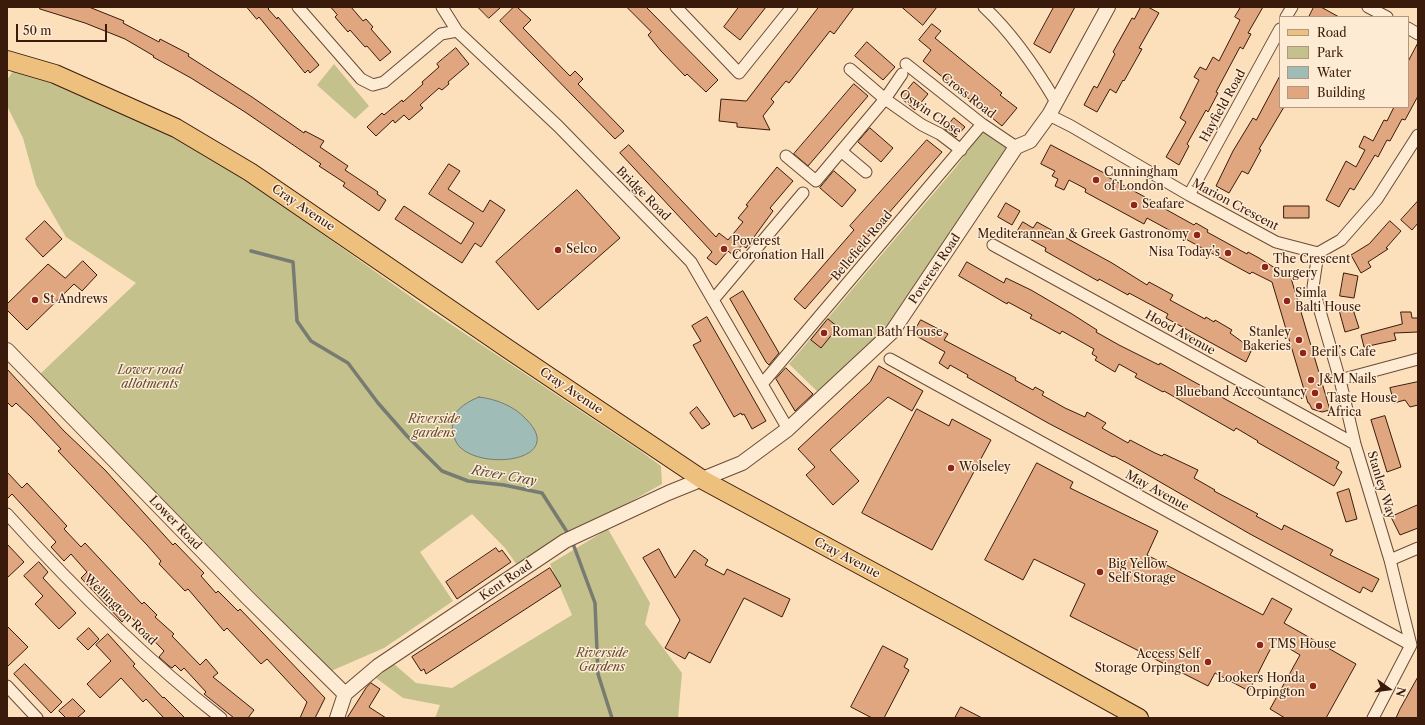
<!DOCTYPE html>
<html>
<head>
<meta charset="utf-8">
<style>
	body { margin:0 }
	#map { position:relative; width:1425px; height:725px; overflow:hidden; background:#fce0bb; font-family:"Libre Caslon Text",serif }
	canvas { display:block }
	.frame { position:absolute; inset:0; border:8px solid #3a1a0b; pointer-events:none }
	.legend { position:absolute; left:1279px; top:16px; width:130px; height:92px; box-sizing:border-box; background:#fdebd3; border:1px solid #af9783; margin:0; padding:5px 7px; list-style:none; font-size:12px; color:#3a1a0b }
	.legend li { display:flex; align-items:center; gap:8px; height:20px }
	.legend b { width:20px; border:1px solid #af9783 }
	.north { position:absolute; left:1369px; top:669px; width:40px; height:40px; -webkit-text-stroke:3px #fdebd3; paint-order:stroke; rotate:104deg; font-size:11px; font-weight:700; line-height:16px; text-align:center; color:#3a1a0b }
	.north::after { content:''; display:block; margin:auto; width:14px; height:18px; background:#3a1a0b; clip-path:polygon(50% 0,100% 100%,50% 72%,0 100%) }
	.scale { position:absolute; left:16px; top:24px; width:91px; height:18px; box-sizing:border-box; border:2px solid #3a1a0b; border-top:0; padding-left:5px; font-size:12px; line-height:14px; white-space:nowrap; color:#3a1a0b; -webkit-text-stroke:3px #fdebd3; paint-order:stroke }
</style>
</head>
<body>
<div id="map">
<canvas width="1425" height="725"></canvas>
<div class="frame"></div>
<ul class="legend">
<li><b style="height:5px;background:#eec07e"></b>Road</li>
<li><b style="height:11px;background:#c4c18d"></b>Park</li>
<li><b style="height:11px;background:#a0bcb6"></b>Water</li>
<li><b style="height:11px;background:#e0a67f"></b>Building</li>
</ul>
<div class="north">N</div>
<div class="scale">50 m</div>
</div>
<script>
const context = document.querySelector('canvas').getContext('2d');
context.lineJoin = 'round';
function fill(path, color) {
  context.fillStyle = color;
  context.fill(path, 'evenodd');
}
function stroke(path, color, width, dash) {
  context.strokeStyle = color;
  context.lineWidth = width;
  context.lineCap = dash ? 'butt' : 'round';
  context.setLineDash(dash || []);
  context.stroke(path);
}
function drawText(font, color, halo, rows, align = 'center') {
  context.font = font + ' "Libre Caslon Text",serif';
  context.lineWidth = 3;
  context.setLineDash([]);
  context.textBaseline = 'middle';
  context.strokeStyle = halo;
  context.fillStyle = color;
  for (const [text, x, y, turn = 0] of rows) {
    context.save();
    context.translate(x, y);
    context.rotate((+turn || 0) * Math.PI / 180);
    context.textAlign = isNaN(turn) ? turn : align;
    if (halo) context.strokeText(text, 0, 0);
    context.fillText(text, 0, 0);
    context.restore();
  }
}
const green = new Path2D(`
	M334,64L369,106L355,119L317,85Z
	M13,71L42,76L144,120L235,172L428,309L639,450L661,466L662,484L517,565L505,548L472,514L420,552L453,601L384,648L331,671L40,374L136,283L66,237L36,185L23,138L7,106V80Z
	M982,132L1009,150L878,339L818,392L789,364L956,167Z
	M608,529L650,603L645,624L682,673L678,718H435L440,705L403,698L376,678L394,664L416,683L452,688L572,615L550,564Z`);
const water = new Path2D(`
	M479,397C496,399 514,406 526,419C568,461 480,472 458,445C453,438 452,427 452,418C459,407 467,402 479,397Z`);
const stream = new Path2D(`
	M251,251L293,262L297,321L311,341L348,363L378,403L407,436L442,471L468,481L504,485L542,493L569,535
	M572,541L595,603L598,674L612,718`);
const building = new Path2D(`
	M40,7H89L124,21L123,23L159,42L160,39L189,54L188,56L252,97L304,133L305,131L324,141L320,147L348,166L345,170L378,192L377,194L386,200L379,211L343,186L345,183L319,166L321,164L245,112L191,78L153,57L154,56L125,39L85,23L40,9Z
	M247,7H270L268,9L277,19L278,17L319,65L310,73L308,70L305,73L259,17L257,19Z
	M331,7H351L363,21L366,19L373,27L371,29L391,52L380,61L367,46L365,47L350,30L348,32L335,17L337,15Z
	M478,7H501L489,18Z
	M514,7H517L531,20L523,28L570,76L575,71L583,79L578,84L624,131L615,139L500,21Z
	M627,7H646L718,80L706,92L687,74L685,76L661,51L648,35L651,32Z
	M739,7H766L740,40L724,27Z
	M819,7H854L834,34L830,31L789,83L786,81L771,99L774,102L763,116L770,130L737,127V123L719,121L721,99L746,101Z
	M902,7H937L923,25Z
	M1054,7H1075L1050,53L1034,44Z
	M1141,7H1148L1159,13L1139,48L1142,49L1124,81L1123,80L1116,93L1110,89L1097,112L1084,105L1094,86L1097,88L1115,54L1113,52L1132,18L1134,19Z
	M1241,7H1263L1248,33L1251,34L1243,49L1240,47L1216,92L1218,93L1208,112L1206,110L1187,144L1189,146L1179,165L1166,157L1186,122L1180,118L1199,80L1194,77L1200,67L1206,70L1213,57L1219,61L1240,20L1235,17Z
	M1314,7H1321L1339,17H1309Z
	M932,24L941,31L935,38L1002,93L1000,95L1017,108L1002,126L923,61L931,50L919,40Z
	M867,42L895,67L883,80L855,56Z
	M1418,43V96L1405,120L1402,119L1390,141L1387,140L1378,157L1375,155L1354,190L1350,188L1339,207L1326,200L1346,161L1356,167L1365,150L1359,147L1364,136L1373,141L1384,120L1387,121L1394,107H1408V62Z
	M456,48L469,64L448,82L449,84L442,90L439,88L420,105L423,108L409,120L404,115L395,123L393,120L376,136L367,127L382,113L384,115L402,100L403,102L423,84L422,82L439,67L437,64Z
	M1280,76V107H1284L1259,149L1261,150L1248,174L1242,171L1229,193L1216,186L1233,151L1253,118L1256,120Z
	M914,82L928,94L915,110L901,98Z
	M854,84L868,96L808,166L794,154Z
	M954,118L965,127L956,137L945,129Z
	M870,128L893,148L881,162L858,142Z
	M927,140L942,152L805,309L794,299L854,230L850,226Z
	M629,145L716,237L719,233L728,240L743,222L738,218L748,206L746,205L777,167L793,181L770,208L773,211L746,248L742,245L734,256L728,251L716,265L707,258L712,252L620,153Z
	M1051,145L1106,174V176L1158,204V205L1194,225L1196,223L1208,230L1207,232L1247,254L1248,252L1259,258L1291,278L1330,410L1322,412L1312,409L1309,403H1308L1272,282L1252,272L1250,274L1147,218L1144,224L1085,192L1086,189L1069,180L1064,190L1055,186L1058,179L1052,176L1055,171L1041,164Z
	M449,164L460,171L448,189L483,212L490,200L505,210L481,247L475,243L462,263L395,219L404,206L461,244L474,223L429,194Z
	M834,171L856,190L842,207L820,188Z
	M577,190L620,238L538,310L496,262Z
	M1418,201V223L1412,230L1401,220Z
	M1006,203L1020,211L1012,225L998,217Z
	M1284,206H1309V218H1284Z
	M45,221L62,239L43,257L26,239Z
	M1390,221L1401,231L1386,248L1388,249L1368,262L1371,267L1361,273L1351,255L1369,244Z
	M1023,222L1033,228L1037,222L1112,263L1147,285L1149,282L1173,295L1170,300L1205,319L1206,317L1214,322L1215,320L1232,330L1230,333L1252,349L1246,362L1166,318L1168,314L1129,293L1128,295L1099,279L1098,281L1045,251L1046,248L1017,232Z
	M83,261L97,275L82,291L74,284L27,330L7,310V304L48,264L65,278Z
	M967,262L1004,283L1006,278L1031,290L1072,314L1097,330L1096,332L1119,345L1159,365L1160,363L1339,462L1336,468L1342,472L1334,486L1257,442L1258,441L1236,428L1234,431L1164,391L1163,392L1135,377L1137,374L1119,364L1115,372L1095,360L1097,357L1092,354L1094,349L1062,331L1060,334L1042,324L1030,318L1032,315L1008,302L1007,304L959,276Z
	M1344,273L1358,276L1354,298L1340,296Z
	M743,291L779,353L769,365L766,362L730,299Z
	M1352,306L1359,328L1345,332L1339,310Z
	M1401,312H1411L1412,318H1418V332L1394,333L1396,340L1364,347L1361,335L1402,324Z
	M707,317L766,421L752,429L744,414L742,415L741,413L734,417L693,345L701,341L692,326Z
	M828,319L838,327L821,348L811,340Z
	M921,320L948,334L944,340L1016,378L1015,380L1033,390L1035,387L1044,392L1042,395L1065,408L1085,417L1087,412L1106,423L1102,428L1128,443L1130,440L1155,453L1162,456L1164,454L1198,470L1194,478L1215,490L1214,491L1258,514L1256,516L1282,530L1284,525L1333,550L1330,555L1379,579L1372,592L1363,587L1360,593L1250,534L1129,464L1114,456L1113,457L1048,423L967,377L968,375L950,365L948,369L939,363L945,352L913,334Z
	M879,366L923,391L912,411L888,397L830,450L859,481L833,505L806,475L815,467L798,449L870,382Z
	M786,368L813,394L795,411L776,379Z
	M7,369L64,431L105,470L173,545L175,543L204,573L201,576L216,593L218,591L238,611L240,609L325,698L315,718H300L307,702L267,659L261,664L227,628L224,631L188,589L185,591L159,564L161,561L147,545L58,451L61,449L31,417L16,403L12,407L7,402Z
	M1418,382V405L1410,407L1405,400L1394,403L1390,388Z
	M697,407L710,424L702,429L690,413Z
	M917,409L949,426L952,419L991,440L932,550L862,513Z
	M1385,416L1401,467L1387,472L1371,420Z
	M1037,463L1073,482L1070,488L1158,531L1147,555L1263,615L1272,598L1292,609L1284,623L1356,664L1326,718H1285L1270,709L1300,655L1275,640L1249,691L1215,673L1208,686L1070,616L1085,584L1034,559L1023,580L985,560Z
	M7,472L22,488L27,483L67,526L64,529L81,547L85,543L142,604L144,602L157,615L155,617L174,634L172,636L200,665L206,659L218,673L213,677L254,710L248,718H234L204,694L206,692L184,668L181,671L175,665L172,668L169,666L159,657L164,651L129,615L122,622L81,578L87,572L71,554L64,561L51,547L56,542L12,494L7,499Z
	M1349,489L1357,519L1346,522L1337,493Z
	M1418,505V528L1400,535L1391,517Z
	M7,544L24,562L7,578Z
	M496,548L499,552L502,550L511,562L457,599L446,582Z
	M659,549L675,578L694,550L708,560L705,565L724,575L727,569L790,599L782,617L744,598L710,663L689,652L685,659L665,648L680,620L643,558Z
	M39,562L48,572L43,578L76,613L59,629L35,604L43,596L24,576Z
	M550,568L561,586L426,674L424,669L421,671L412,657Z
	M7,626L28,647L7,667Z
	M89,628L99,639L88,650L77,639Z
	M108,634L135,664L133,666L163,698L164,697L185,718H164L146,699L143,702L121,678L100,698L87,684L111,661L96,645Z
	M883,646L908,659L904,667L909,670L884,718H872L851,707Z
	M25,664L62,702L51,713L14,674Z
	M1418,677V718H1396L1400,709Z
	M371,683L380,689L369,707L386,718H347L366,688Z
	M73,699L85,711L77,718H66L59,711Z
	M961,707L982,718H955Z`);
const minor = new Path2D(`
	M298,7L361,79L373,85L384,82L441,34L457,31
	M442,7L457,31L558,126L691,262L788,429
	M676,7L739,73L792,7
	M984,7C1013,34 1036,68 1056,102
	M1368,7L1387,17
	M1286,17L1292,7
	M1408,28L1418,34
	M906,64L982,124L1016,147
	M850,69L885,99L922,125L940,134L961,150
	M1049,115L1071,126L1189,195L1276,242L1318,253L1341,240L1377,199L1418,135
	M841,151L866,172
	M786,156L816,181L885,99L902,74
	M1189,195L1280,29
	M993,245L1355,444
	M1318,253L1313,287L1340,380L1355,444L1390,560L1411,645L1373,718
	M713,300L803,193
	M890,359L1411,645
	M1340,380L1418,359
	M762,384L982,124
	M7,514C72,586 144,658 221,718
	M1390,560L1418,548
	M7,686L37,718`);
const tertiary = new Path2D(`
	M7,350L248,598L345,694
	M337,718L345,694L378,666L565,541L668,493L742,463L788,429L892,332L1016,147L1030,141L1049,115L1108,7`);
const primary = new Path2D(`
	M7,60L55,74L176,128L250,172L508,349L703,480L962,620L1139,718`);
const markers = [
	[1096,180,4,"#8f2418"],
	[1134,205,4,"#8f2418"],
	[1197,235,4,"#8f2418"],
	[724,249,4,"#8f2418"],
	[558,250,4,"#8f2418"],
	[1228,253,4,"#8f2418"],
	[1265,267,4,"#8f2418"],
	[35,300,4,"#8f2418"],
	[1287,301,4,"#8f2418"],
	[824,333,4,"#8f2418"],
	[1299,340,4,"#8f2418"],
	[1303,353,4,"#8f2418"],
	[1311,380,4,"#8f2418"],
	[1315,393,4,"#8f2418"],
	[1319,406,4,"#8f2418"],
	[951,468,4,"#8f2418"],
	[1100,572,4,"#8f2418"],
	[1260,645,4,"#8f2418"],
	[1208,662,4,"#8f2418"],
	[1313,686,4,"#8f2418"]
];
const streetNames = [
	["Cross Road",968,96,38],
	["Hayfield Road",1223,106,-61],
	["Oswin Close",930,113,34],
	["Bridge Road",643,194,45],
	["Marion Crescent",1235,205,28],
	["Cray Avenue",303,208,34],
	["Bellefield Road",862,246,-50],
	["Poverest Road",935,269,-56],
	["Hood Avenue",1180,333,29],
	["Cray Avenue",571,391,34],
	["Stanley Way",1381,485,73],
	["May Avenue",1157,491,29],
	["Lower Road",175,523,46],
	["Cray Avenue",847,558,28],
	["Kent Road",506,581,-34],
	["Wellington Road",120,610,44]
];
const poiNames = [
	["Cunningham",1104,173],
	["of London",1104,187],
	["Seafare",1142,205],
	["Mediterannean & Greek Gastronomy",1189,235,"right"],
	["Poverest",732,242],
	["Coronation Hall",732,256],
	["Selco",566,250],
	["Nisa Today’s",1220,253,"right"],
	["The Crescent",1273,260],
	["Surgery",1273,274],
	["Simla",1295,294],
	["Balti House",1295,308],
	["St Andrews",43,300],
	["Roman Bath House",832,333],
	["Stanley",1291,333,"right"],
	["Bakeries",1291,347,"right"],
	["Beril’s Cafe",1311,353],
	["J&M Nails",1319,380],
	["Blueband Accountancy",1307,393,"right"],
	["Taste House",1327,399],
	["Africa",1327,413],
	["Wolseley",959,468],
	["Big Yellow",1108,565],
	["Self Storage",1108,579],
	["TMS House",1268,645],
	["Access Self",1200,655,"right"],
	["Storage Orpington",1200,669,"right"],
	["Lookers Honda",1305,679,"right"],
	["Orpington",1305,693,"right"]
];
const parkNames = [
	["Lower road",150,371],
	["allotments",150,385],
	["Riverside",434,420],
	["gardens",434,434],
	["Riverside",602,654],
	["Gardens",602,668]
];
const waterNames = [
	["River Cray",504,476,10]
];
fill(green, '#c4c18d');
fill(water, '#a0bcb6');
stroke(water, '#777b72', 1);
stroke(stream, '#777b72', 3.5);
fill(building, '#e0a67f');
stroke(building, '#3a1a0b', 1);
stroke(minor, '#6a4c37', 13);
stroke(tertiary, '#6a4c37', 16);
stroke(primary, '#3a1a0b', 20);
stroke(minor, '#fdebd3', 11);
stroke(tertiary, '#fdebd3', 14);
stroke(primary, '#eec07e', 18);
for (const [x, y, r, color] of markers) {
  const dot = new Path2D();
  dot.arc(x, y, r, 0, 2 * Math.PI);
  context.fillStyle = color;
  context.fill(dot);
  stroke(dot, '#fdebd3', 1.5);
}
drawText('12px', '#3a1a0b', '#fdebd3', streetNames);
drawText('12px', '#3a1a0b', '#fdebd3', poiNames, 'left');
drawText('italic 12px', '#634c32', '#fdebd3', parkNames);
drawText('italic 13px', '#594b3e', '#fdebd3', waterNames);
</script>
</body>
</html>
